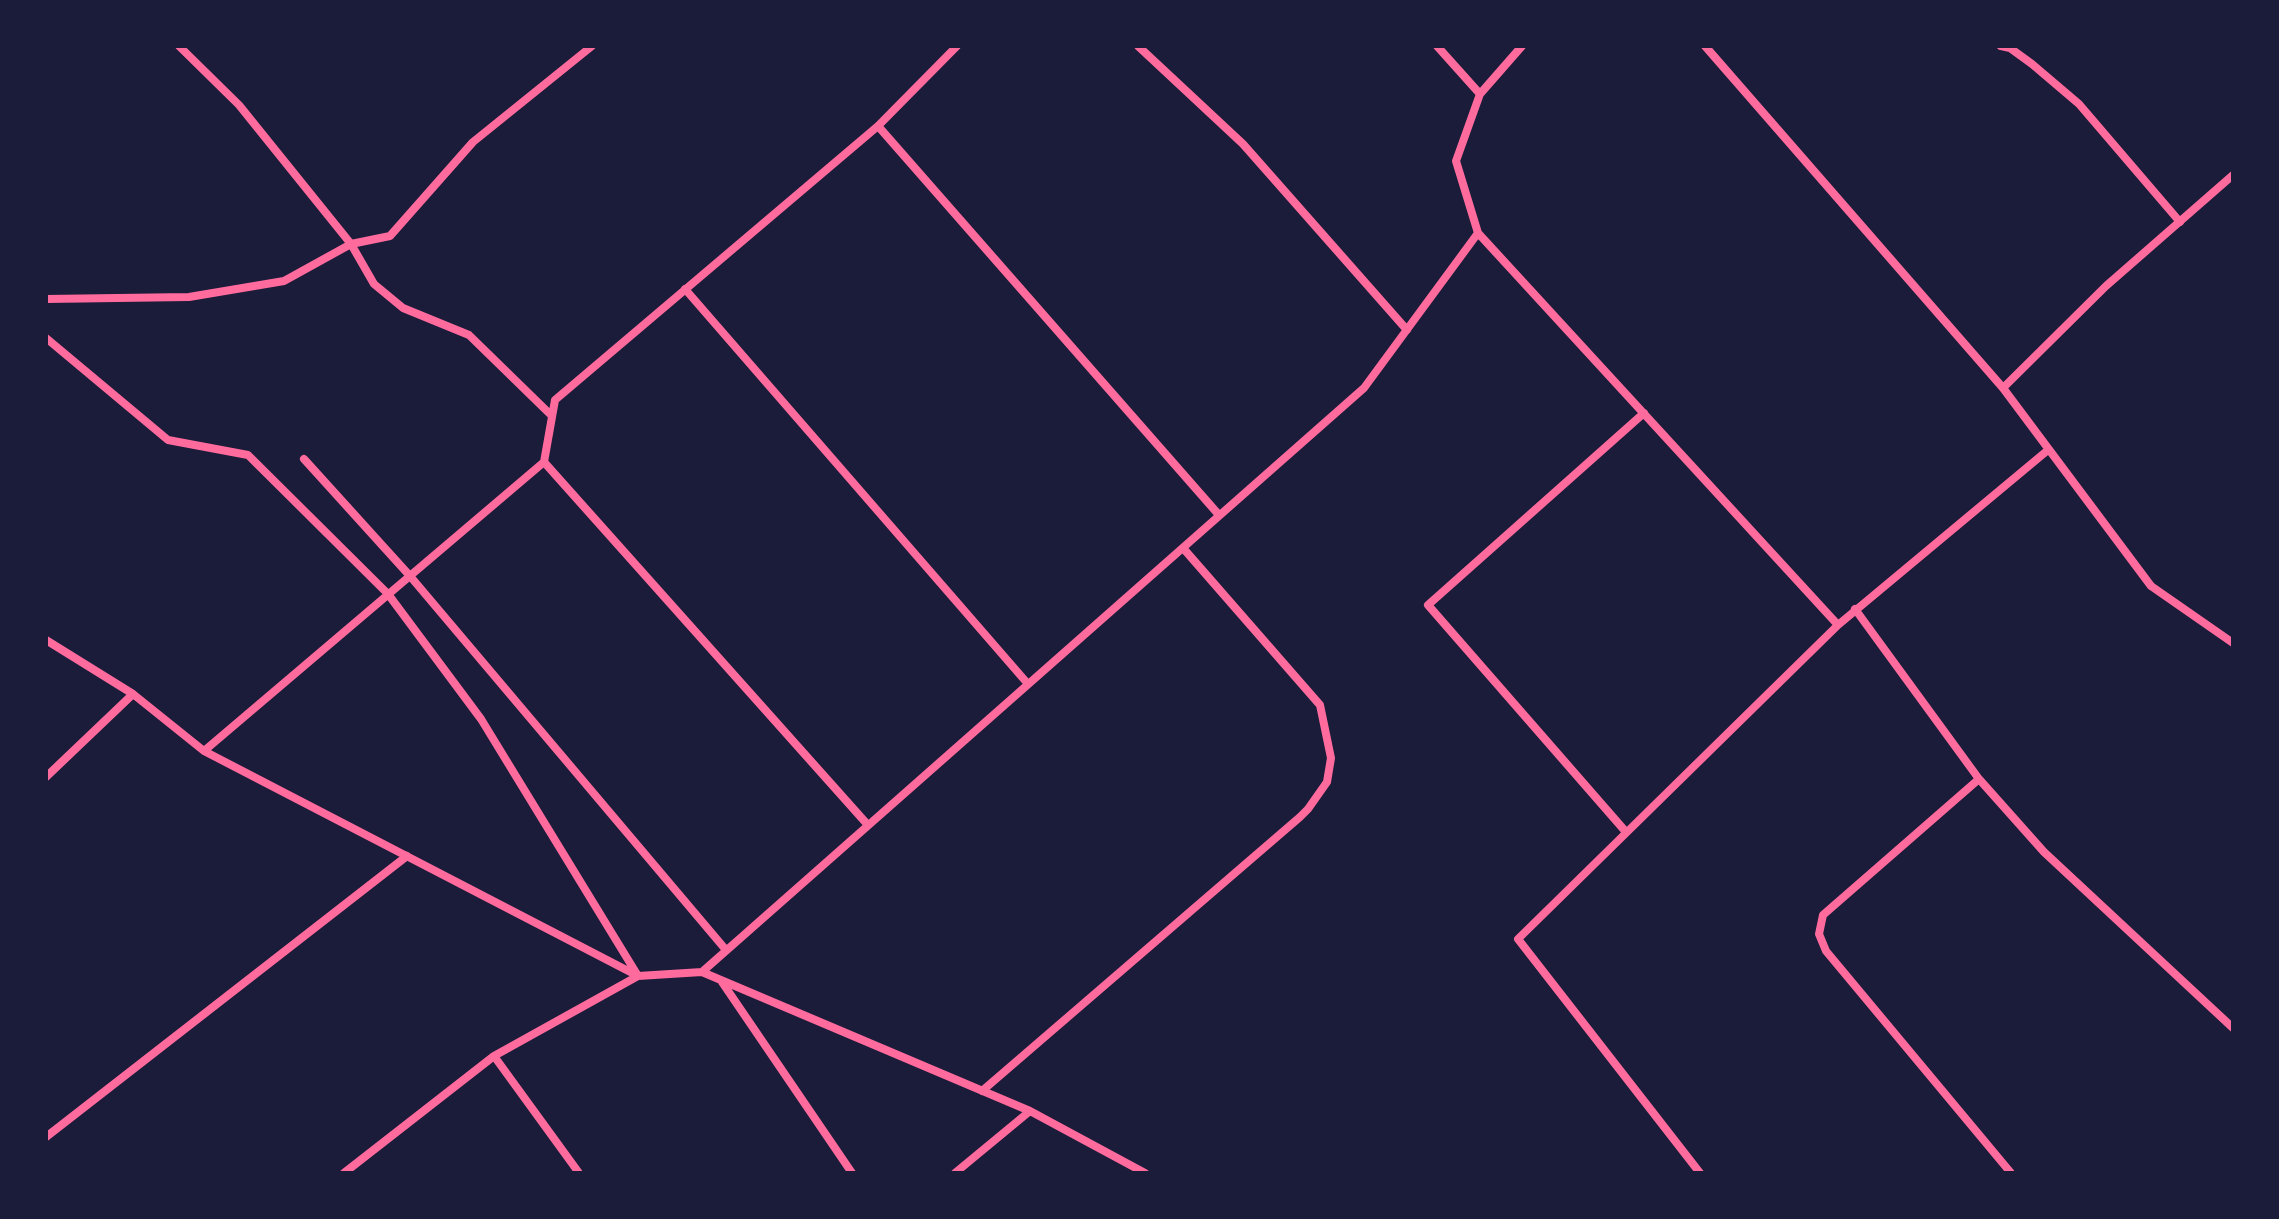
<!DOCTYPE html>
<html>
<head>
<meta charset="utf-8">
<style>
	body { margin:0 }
	#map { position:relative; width:2279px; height:1219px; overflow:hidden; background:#1b1b3a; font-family:"Asap Condensed",sans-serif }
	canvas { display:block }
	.frame { position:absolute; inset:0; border:48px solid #1b1b3a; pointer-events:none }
</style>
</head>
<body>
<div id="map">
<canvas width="2279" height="1219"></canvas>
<div class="frame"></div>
</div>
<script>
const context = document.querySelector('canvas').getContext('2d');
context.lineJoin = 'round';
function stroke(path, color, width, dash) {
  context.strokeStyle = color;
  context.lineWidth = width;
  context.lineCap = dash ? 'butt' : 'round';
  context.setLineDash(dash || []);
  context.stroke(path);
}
const minor = new Path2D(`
	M179,46L239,105L351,244L374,284L403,308L469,335L552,416
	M1138,46L1243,144L1407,330
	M1437,46L1480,94
	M1522,46L1480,94L1456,161L1478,233L1838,625L2048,450
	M1705,46L2003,388L2151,586L2233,643
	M2001,46L2010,48L2032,64L2079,104L2180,222
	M878,126L1219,515
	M685,289L1028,684
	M46,299L189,297L284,281L351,244L390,236L473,142L592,46
	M46,338L168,440L248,455L388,594L481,719L638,976L494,1056L344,1173
	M2003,388L2106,286L2233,175
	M304,459L410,576L726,950
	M544,462L867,824
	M1855,609L1979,779L2044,852L2233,1028
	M46,640L133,694L204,751L638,976L702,972L1030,1111L1145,1173
	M204,751L544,462L555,400L878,126L957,46
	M46,777L133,694
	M1979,779L1823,915L1819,934L1826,951L2011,1173
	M1626,832L1428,605L1644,413
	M702,972L1364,388L1478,233
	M722,982L852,1173
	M494,1056L579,1173
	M982,1091L1300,817L1308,809L1327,782L1331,758L1320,705L1183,548
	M46,1137L407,856
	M955,1173L1030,1111
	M1700,1173L1518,939L1838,625`);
stroke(minor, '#ff6b9d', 8);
</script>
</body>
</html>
